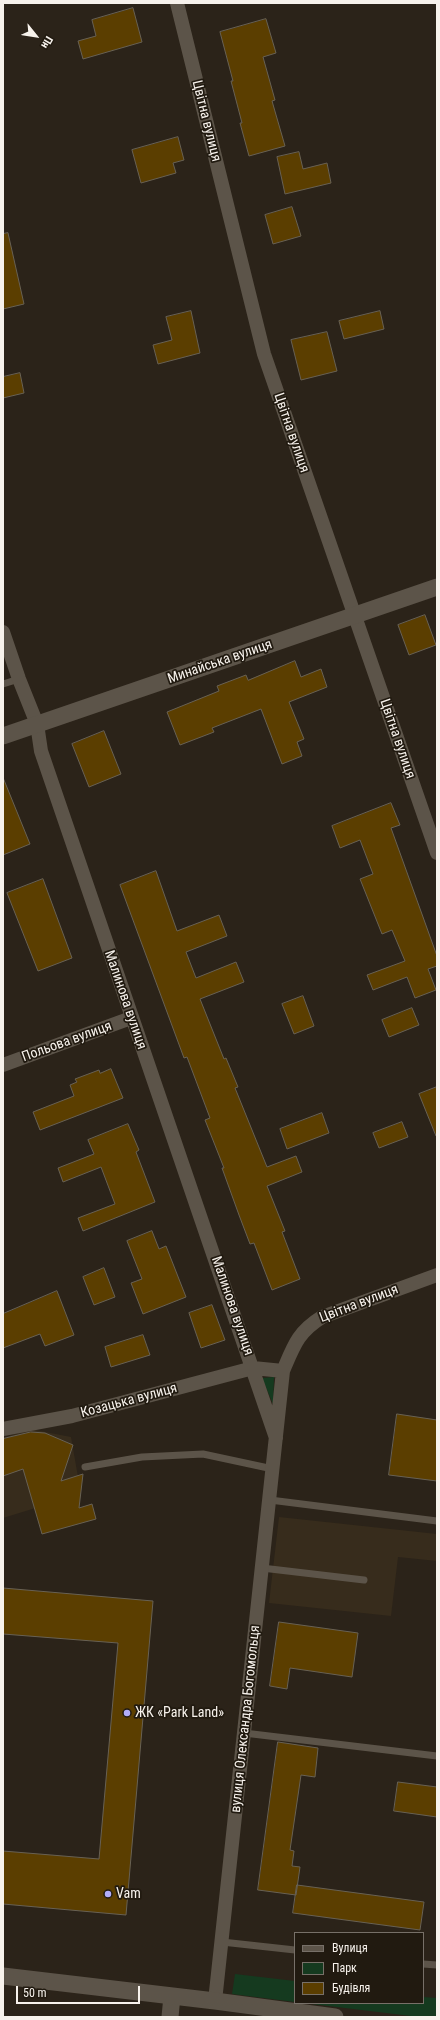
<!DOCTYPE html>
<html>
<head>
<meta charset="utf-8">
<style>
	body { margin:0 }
	#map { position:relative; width:440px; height:2020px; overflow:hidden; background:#2b2319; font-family:"Roboto Condensed",sans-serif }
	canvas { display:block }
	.frame { position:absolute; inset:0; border:4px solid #f7f2ec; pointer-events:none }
	.legend { position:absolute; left:294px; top:1932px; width:130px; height:72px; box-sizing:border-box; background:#211a10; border:1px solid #777068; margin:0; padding:5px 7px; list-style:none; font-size:12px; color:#f7f2ec }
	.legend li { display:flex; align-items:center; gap:8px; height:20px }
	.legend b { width:20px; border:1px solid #777068 }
	.north { position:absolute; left:16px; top:16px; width:40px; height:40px; -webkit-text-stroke:3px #211a10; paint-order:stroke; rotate:120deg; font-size:11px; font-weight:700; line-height:16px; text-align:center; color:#f7f2ec }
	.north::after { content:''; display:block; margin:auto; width:14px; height:18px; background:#f7f2ec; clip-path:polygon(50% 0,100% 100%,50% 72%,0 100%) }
	.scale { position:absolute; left:16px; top:1986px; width:124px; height:18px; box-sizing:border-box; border:2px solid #f7f2ec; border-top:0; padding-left:5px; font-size:12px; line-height:14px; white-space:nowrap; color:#f7f2ec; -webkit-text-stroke:3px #211a10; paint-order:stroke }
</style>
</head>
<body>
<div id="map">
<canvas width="440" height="2020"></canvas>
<div class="frame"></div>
<ul class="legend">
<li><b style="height:5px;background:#5c5449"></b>Вулиця</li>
<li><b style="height:11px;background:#153a1f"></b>Парк</li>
<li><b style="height:11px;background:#5b3e00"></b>Будівля</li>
</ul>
<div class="north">Пн</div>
<div class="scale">50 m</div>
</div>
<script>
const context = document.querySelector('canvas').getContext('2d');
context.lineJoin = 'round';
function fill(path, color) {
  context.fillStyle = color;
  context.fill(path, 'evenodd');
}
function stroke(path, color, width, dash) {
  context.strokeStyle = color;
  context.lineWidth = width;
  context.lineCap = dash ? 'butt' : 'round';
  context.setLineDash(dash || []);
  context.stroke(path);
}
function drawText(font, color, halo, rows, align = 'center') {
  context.font = font + ' "Roboto Condensed",sans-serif';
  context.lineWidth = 3.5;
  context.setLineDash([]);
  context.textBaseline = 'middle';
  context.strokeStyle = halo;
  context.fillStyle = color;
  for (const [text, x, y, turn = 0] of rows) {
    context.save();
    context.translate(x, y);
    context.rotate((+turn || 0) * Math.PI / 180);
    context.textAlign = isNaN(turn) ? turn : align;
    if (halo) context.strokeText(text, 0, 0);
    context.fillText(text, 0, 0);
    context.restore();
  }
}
const built = new Path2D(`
	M30,1429L71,1437L81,1494L3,1518V1438Z
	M279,1517L437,1534V1561L398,1557L391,1616L269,1603Z`);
const green = new Path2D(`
	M274,1377L273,1404L262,1378Z
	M235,1974L295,1981V2002L232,1994Z
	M423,1997L437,1998V2017H419L304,2003H423Z`);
const building = new Path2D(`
	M133,8L142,42L83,59L78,41L96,36L92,20Z
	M266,19L276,53L263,57L275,100L272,101L285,146L249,156L240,123H242L231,81H233L220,32Z
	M178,137L184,160L173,163L176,173L141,183L132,150Z
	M299,152L303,169L327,163L331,183L285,194L277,157Z
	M292,207L301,236L273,244L265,215Z
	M8,233L24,304L3,309V234Z
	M191,311L200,353L158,364L153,345L172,340L166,317Z
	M380,311L384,329L344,339L339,321Z
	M327,332L337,371L301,380L291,340Z
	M20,373L24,393L3,398V377Z
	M425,615L436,645L409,655L398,625Z
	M295,661L301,677L321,669L327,687L289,702L304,739L297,742L302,756L282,764L261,709L212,728L214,732L180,745L167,712L219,691L217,686L246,675L248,680Z
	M104,731L121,774L89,787L72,744Z
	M4,780L30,844L3,855V781Z
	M391,803L400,825L391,828L437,956V966L428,969L436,990L415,998L407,977L373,990L367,975L405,961L392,930L382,934L360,879L373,874L360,840L340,848L332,826Z
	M156,871L177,931L219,915L227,936L186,952L196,978L236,962L244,982L200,999L224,1059L226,1058L238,1087L235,1088L267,1167L296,1156L302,1172L267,1186L285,1231L282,1232L300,1279L272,1290L254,1243L250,1244L239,1215L222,1168H224L205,1120L210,1118L187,1057L184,1058L120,885Z
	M43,879L72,958L38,971L7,893Z
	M303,996L314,1026L294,1034L282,1004Z
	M412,1008L419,1025L389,1037L382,1020Z
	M111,1069L123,1098L40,1130L33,1112L74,1096L70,1085L77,1082L75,1079L99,1070L100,1073Z
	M437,1087V1136H436L419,1094Z
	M322,1113L329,1133L287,1149L280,1129Z
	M402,1122L408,1137L379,1148L373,1133Z
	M128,1124L139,1150L136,1152L155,1202L83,1231L78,1218L115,1204L101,1167L63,1182L58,1168L94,1154L88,1140Z
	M152,1231L159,1249L166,1246L186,1297L143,1314L131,1283L142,1279L127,1241Z
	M104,1268L115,1297L94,1305L83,1277Z
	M57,1291L74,1335L45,1346L40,1334L3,1348V1314Z
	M212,1305L225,1340L201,1348L189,1313Z
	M143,1335L150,1355L111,1367L105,1347Z
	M397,1414L437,1420V1481L389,1475Z
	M31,1432L45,1433L73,1445L61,1481L83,1474L79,1508L92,1504L96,1519L42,1534L23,1469L3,1476V1439Z
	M3,1588L153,1601L126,1915L3,1904V1851L99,1859L118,1643L3,1634Z
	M279,1622L358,1633L352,1677L290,1668L287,1689L270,1686Z
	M278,1742L318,1748L315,1777L301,1775L290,1850L294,1851L292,1866L300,1867L296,1895L258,1890Z
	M398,1782L437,1787V1817L394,1811Z
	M297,1885L424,1902L420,1930L293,1913Z`);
const service = new Path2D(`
	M3,684L19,679
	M85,1467L142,1457L203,1454L273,1469
	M270,1500L437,1521
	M262,1568L364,1580
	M244,1733L437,1756
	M222,1942L295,1950
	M423,1964L437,1965`);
const minor = new Path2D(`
	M177,3L264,354L437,853
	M3,632L19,679L37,724L41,751L276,1438
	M3,1065L131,1018
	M3,1429L72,1416L253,1368L283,1371
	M215,2001L283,1371C294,1345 298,1332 322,1317L437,1275`);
const tertiary = new Path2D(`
	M3,736L437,587
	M3,1976L215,2001L335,2017
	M170,2017L172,1996`);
const markers = [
	[127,1713,4,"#b1adfa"],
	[108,1894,4,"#b1adfa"]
];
const streetNames = [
	["Цвітна вулиця",206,121,76],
	["Цвітна вулиця",291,433,71],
	["Минайська вулиця",220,662,-19],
	["Цвітна вулиця",397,739,71],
	["Малинова вулиця",125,1000,71],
	["Польова вулиця",67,1042,-20],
	["Цвітна вулиця",359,1304,-21],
	["Малинова вулиця",232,1306,71],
	["Козацька вулиця",129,1401,-15],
	["вулиця Олександра Богомольця",246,1719,-84]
];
const poiNames = [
	["ЖК «Park Land»",135,1713],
	["Vam",116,1894]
];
fill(built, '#372c1c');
fill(green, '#153a1f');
fill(building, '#5b3e00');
stroke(building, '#686154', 1);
stroke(service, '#5c5449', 7);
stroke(minor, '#5c5449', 14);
stroke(tertiary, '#5c5449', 17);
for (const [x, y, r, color] of markers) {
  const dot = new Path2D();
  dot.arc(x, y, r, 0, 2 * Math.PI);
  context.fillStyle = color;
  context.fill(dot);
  stroke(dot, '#211a10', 1.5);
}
drawText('14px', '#f7f2ec', '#211a10', streetNames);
drawText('14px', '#f7f2ec', '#211a10', poiNames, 'left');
</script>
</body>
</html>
